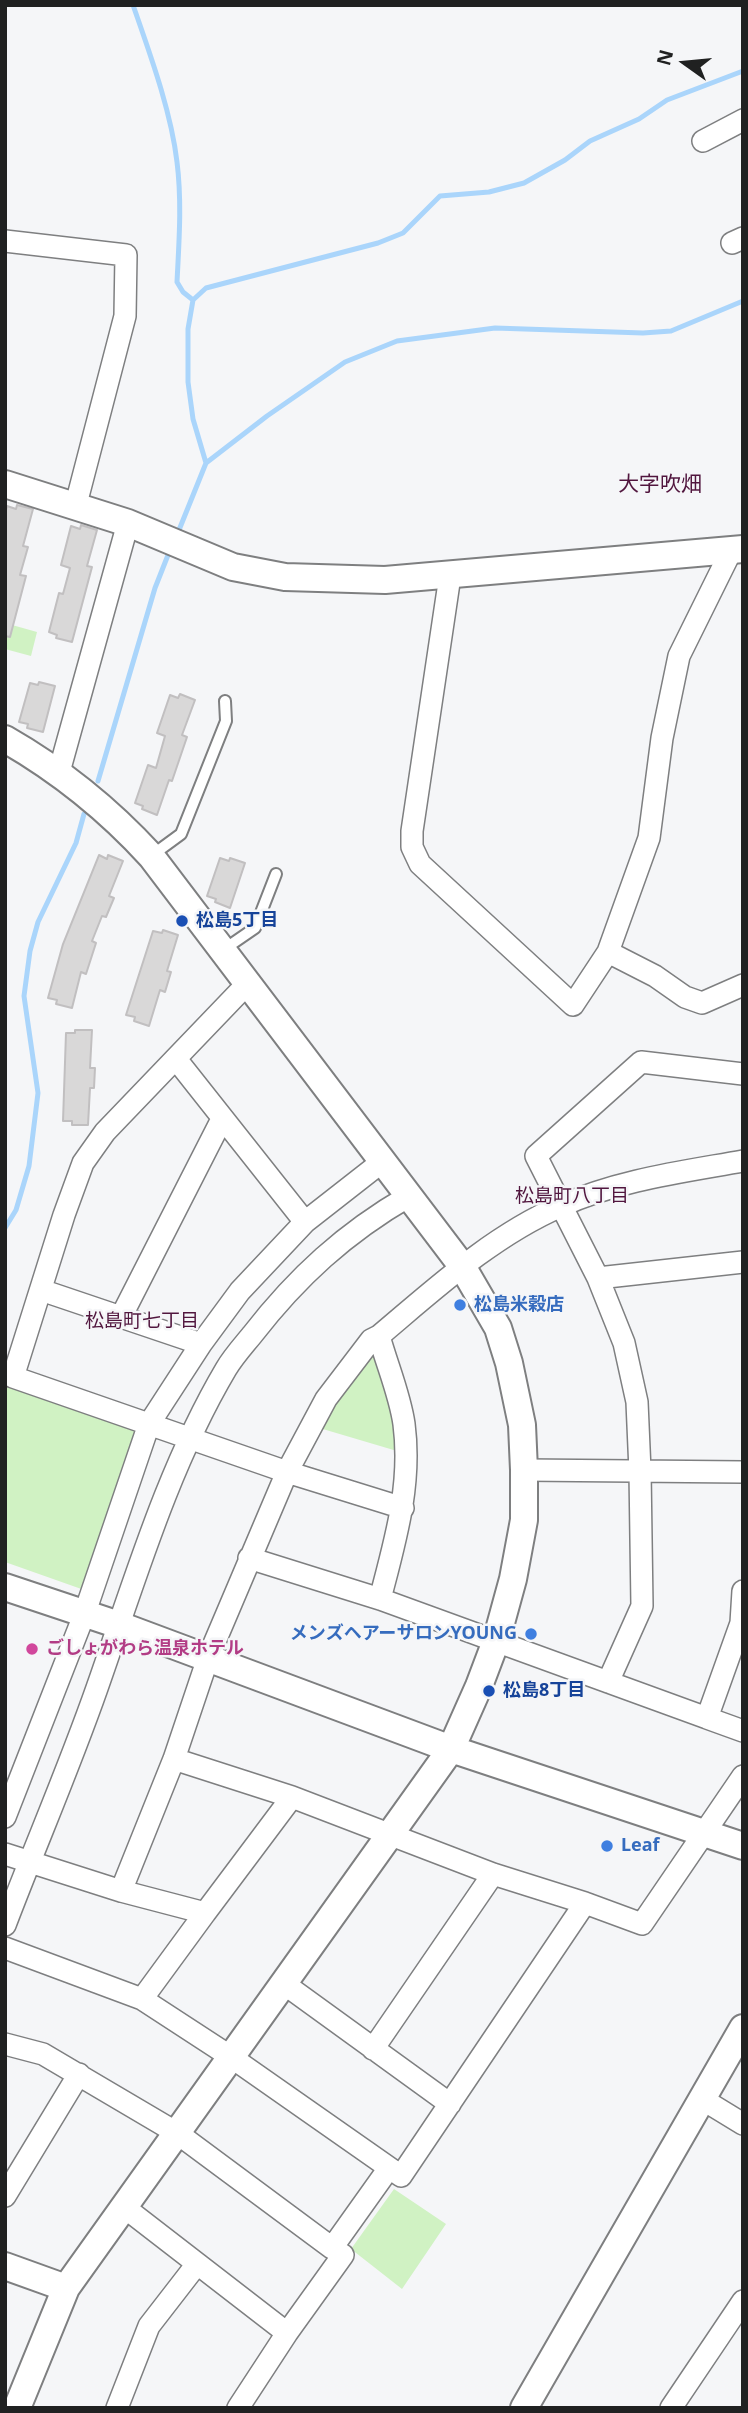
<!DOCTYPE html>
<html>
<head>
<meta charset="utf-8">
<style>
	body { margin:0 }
	#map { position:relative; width:748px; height:2413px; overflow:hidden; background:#f5f6f8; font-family:"Noto Sans",sans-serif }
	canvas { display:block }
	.frame { position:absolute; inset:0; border:7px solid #202121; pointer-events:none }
	.north { position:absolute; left:650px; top:28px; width:70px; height:70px; -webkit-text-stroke:5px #f5f6f8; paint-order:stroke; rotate:285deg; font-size:19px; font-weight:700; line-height:28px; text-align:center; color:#202121 }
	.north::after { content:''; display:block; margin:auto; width:24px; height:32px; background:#202121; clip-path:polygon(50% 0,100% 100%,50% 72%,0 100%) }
</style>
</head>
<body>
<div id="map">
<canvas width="748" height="2413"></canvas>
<div class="frame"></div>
<div class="north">N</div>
</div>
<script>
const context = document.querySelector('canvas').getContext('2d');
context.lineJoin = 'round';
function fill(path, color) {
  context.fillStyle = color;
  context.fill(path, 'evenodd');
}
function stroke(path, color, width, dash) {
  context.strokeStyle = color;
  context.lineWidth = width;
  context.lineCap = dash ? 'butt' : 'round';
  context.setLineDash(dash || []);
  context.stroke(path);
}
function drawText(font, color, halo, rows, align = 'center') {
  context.font = font + ' "Noto Sans","Noto Sans JP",sans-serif';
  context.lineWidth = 5;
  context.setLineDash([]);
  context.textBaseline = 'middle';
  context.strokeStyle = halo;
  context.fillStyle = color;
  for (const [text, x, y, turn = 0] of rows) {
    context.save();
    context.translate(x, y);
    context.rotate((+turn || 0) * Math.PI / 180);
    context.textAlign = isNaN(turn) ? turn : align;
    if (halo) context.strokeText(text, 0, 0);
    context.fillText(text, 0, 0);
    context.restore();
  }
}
const green = new Path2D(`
	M5,623L37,632L31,656L5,649Z
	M375,1347L390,1404L397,1451L316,1427Z
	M5,1382L140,1429L87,1591L5,1562Z
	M394,2189L446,2224L402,2289L351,2249Z`);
const stream = new Path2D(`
	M133,5C150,54 171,111 177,162C182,202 179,242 177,282L183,292L193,300
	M206,463L193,419L188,382V329L193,300L206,288L378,243L403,233L440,196L489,192L524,183L565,160L590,141L639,119L667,100L743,71
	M177,535L206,463L267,416L345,362L397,341L495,328L643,333L671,331L743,301
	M98,781L155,588L170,550
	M5,1228L16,1210L29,1166L38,1093L24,996L30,951L38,922L76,843L84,814`);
const building = new Path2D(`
	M17,505L33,509L23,546L28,547L20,575L26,576L10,637L5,636V514L7,506L16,509Z
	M81,525L97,530L87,566L92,567L72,642L56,638L57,635L49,632L59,593L63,594L70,568L61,565L71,526L80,529Z
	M39,682L55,686L43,732L27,728L28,724L19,722L30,683L38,685Z
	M180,694L195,700L182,735L187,737L172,781L169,780L157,815L142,809L143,806L135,803L148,765L156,768L165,736L157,733L170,695L178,698Z
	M99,855L107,859L108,855L123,861L109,896L114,898L106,917L102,916L92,941L96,943L86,974L81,972L72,1008L56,1004L57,1000L48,998L63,944Z
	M220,858L229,861L230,858L245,863L230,908L215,902L216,899L207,896Z
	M163,930L178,935L167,971L171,972L165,992L160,990L149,1026L134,1021L135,1017L126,1015L153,931L162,933Z
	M75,1030H92L90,1068H95L94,1088H90L88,1125H72V1121H63L66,1033H75Z`);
const service = new Path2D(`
	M151,856L181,834L226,721L225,701
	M223,950L255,928L276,874`);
const minor = new Path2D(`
	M703,141L743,120
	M5,241L126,255L125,316L76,504
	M732,243L743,238
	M450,576L412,831V847L420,864L573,1005L608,952L655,976L685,997L702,1003L743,985
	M59,772L128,523
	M608,952L649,838L662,738L679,656L732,549
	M248,983L105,1132L83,1163L64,1215L13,1377L287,1472L403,1508
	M176,1059L305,1222
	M598,1278L743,1262
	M41,1290L201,1344
	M121,1317L222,1119
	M379,1336C387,1365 400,1395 404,1424C412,1485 395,1541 380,1599
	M524,1470L743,1472
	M249,1558L380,1599L707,1718
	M743,1591L741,1623L707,1718L743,1731
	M608,1682L642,1606L640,1471L637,1402L624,1343L598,1278L536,1156L641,1062L743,1074
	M174,1759L292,1797
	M5,1817L84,1615L149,1424L201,1344L240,1291L305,1222L383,1161
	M5,1854L121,1891L205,1913L292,1797L493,1874L585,1903
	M121,1891L174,1759L208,1658L287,1472L326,1399L371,1340L379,1336C436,1288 492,1236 561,1206C618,1180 682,1172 743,1161
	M5,1925C35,1846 69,1768 97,1688C135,1580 168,1467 226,1369C233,1357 243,1346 252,1335C297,1277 345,1233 409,1196
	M5,1948L142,1999L231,2057L401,2176L585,1903L642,1924L743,1776
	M283,1983L450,2104
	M142,1999L205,1913
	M5,2044L43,2054L177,2133L332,2248
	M373,2049L493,1874
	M702,2099L743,2124
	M5,2196L79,2074
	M124,2207L287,2333
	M117,2408L149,2326L197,2264
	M238,2408L287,2333L343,2255L332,2248L389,2168
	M671,2408L743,2301`);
const tertiary = new Path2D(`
	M5,484L128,523L233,567L285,577L385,580L743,549
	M5,739C61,771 108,809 151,856L462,1266L498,1328L509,1363L522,1425L524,1470V1520L513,1579L496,1641L479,1686L451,1749L66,2288L17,2408
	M5,1587L119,1625L451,1749L743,1846
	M5,2266L66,2288
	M524,2408L743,2028`);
const markers = [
	[182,921,7,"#1a4fb4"],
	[460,1305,7,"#3f7fe0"],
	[531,1634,7,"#3f7fe0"],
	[32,1649,7,"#d1479c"],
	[489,1691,7,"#1a4fb4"],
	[607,1846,7,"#3f7fe0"]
];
const transitNames = [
	["松島5丁目",196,921],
	["松島8丁目",503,1691]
];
const shopNames = [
	["松島米穀店",474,1305],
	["メンズヘアーサロンYOUNG",517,1634,"right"],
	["Leaf",621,1846]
];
const hotelNames = [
	["ごしょがわら温泉ホテル",46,1649]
];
const neighbourhoodNames = [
	["松島町八丁目",572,1197],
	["松島町七丁目",142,1322]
];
const quarterNames = [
	["大字吹畑",660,485]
];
fill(green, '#d0f2c3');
stroke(stream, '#aad5fb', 5);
fill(building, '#d9d8d8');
stroke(building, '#c1bfc0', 2);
stroke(service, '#7e7f80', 14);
stroke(minor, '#7e7f80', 24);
stroke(tertiary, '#7e7f80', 30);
stroke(service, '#fff', 10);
stroke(minor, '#fff', 21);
stroke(tertiary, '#fff', 26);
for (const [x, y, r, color] of markers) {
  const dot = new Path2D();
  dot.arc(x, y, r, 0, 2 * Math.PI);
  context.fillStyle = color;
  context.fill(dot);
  stroke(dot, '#f5f6f8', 2.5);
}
drawText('bold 18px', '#164399', '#f5f6f8', transitNames, 'left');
drawText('bold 18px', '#366cbe', '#f5f6f8', shopNames, 'left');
drawText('bold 18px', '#b23c85', '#f5f6f8', hotelNames, 'left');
drawText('19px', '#51163e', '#f5f6f8', neighbourhoodNames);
drawText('21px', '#51163e', '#f5f6f8', quarterNames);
</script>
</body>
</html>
